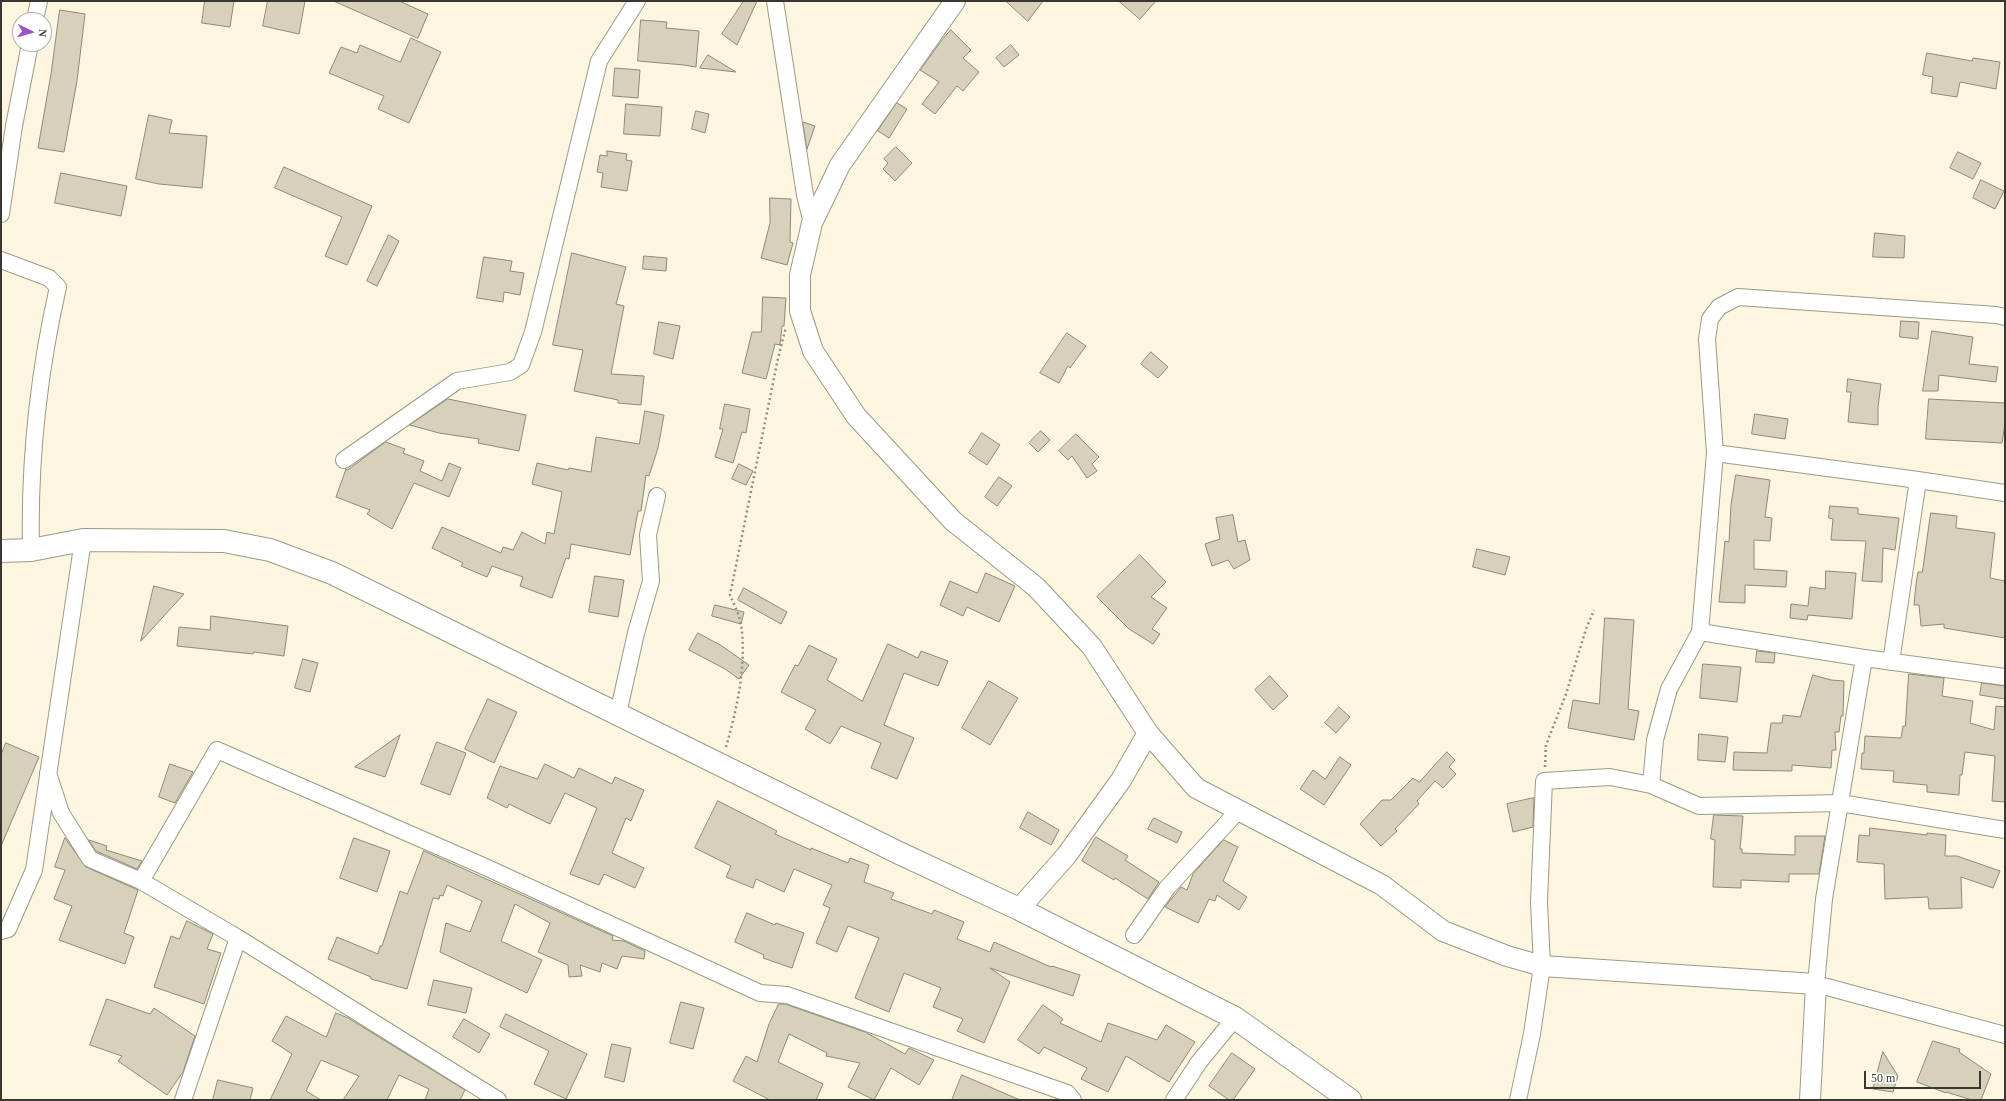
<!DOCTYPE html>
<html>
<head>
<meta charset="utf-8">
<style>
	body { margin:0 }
	#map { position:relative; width:2006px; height:1101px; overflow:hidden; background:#fcf6e0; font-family:"Times New Roman",serif }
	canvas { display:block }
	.frame { position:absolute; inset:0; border:2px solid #39372f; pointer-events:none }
	.north { position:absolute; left:12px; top:12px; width:40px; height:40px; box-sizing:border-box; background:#fff; border:1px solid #b0afac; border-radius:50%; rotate:95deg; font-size:11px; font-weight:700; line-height:16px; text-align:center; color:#39372f }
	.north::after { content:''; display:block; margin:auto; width:14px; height:18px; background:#9d53c6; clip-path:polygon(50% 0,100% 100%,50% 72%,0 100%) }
	.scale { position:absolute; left:1864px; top:1071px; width:117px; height:18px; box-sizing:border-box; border:2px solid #39372f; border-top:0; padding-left:5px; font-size:12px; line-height:14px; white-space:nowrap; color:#39372f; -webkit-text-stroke:3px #fff; paint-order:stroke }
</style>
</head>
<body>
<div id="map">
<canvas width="2006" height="1101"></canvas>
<div class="frame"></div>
<div class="north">N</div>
<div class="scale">50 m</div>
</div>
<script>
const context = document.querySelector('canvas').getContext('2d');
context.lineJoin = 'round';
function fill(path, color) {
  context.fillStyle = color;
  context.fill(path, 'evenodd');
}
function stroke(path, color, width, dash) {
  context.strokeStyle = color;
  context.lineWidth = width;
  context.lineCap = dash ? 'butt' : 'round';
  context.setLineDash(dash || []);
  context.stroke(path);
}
const building = new Path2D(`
	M205,1H234L230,27L202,23Z
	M268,1H305L299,34L263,26Z
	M334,1H399L428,14L418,38Z
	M744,1H757L737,45L722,34Z
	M1006,1H1043L1028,21Z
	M1119,1H1156L1140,19Z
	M60,10L85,14L77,81L64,152L38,148L51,74Z
	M641,20L667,22L666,28L699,31L696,67L684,65L638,61Z
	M951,30L971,50L963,58L979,72L963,91L957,86L935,114L922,104L939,82L920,70L942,40Z
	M411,38L441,52L409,123L378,109L384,96L329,73L341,47L357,53L360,45L400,62Z
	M1011,45L1019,55L1004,67L996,58Z
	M1927,53L1972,61L1973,58L2000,62L1996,89L1960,82L1957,97L1931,93L1933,77L1923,75Z
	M708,55L736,72L700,68Z
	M615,68L640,70L638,98L613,96Z
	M897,103L907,109L889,138L878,131Z
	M626,104L662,107L660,136L624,134Z
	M696,111L709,114L705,133L692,129Z
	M149,115L172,120L169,133L207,136L202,188L159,184L136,179Z
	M803,122L815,126L807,149Z
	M896,147L912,163L895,181L883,169L888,163L884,159Z
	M607,151L627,154L626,160L632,161L627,191L601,187L603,173L597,172L600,155L607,156Z
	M1958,152L1981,163L1973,179L1950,168Z
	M284,167L372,206L347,265L325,256L342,217L275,188Z
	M61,173L127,186L121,216L55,203Z
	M1981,180L2004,191L1995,209L1973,198Z
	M770,198L791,199L790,242L793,243L787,265L761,258L770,223Z
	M1875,233L1905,236L1904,258L1873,257Z
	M389,235L399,241L377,286L367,281Z
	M572,253L626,267L616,304L624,306L611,374L644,376L641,405L618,403V400L574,391L583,350L553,345Z
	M644,256L667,258L666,271L643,269Z
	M484,257L512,261L510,271L524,273L520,295L504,292L503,302L477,298Z
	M763,297L786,298L784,326H782L780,345L775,344L766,379L742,373L752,332H761Z
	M1901,321L1919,322L1918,339L1900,337Z
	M659,322L680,326L673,359L654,354Z
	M1932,331L1973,337L1969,364L1998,367L1996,382L1939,375L1938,391H1923Z
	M1067,333L1086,346L1070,368L1068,366L1059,383L1040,373Z
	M1151,352L1168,367L1158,378L1141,364Z
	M1848,379L1881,384L1878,407V425L1848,422L1851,392H1847Z
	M448,399L526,415L519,451L478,443L479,439L439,433L410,425Z
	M1929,399L2005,403V424L2002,443L1926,439Z
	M725,404L750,409L746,433L742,432L733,463L715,457L723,429H720Z
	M645,411L664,415L658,448L649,476L646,475L641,511H638L630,555L571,544L569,559L566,558L552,598L520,586L523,577L492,566L487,577L461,566L463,563L432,548L442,527L501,553L503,547L513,550L522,532L545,544L547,532L554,534L562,492L532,484L537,463L568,470L569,468L591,472L596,437L639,444Z
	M1755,414L1788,419L1785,439L1752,434Z
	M1041,431L1050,440L1038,452L1029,443Z
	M982,433L1000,445L987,465L969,453Z
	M1076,434L1099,457L1092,464L1097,471L1087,478L1072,456L1068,460L1059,451Z
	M386,442L405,449L403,453L424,461L420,471L442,481L449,463L461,468L449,497L414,483L392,529L367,514L370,510L336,497L346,469L347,470Z
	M739,464L753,471L746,485L732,479Z
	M1736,475L1770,480L1765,517L1772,518L1770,541L1754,540V569L1787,571L1786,587L1745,585V603L1719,602L1725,541L1729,542L1731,505Z
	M999,477L1012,486L997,506L985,497Z
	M1830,506L1858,508V514L1899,518L1895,550L1883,548L1882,582L1862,581L1866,541L1831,540L1833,519L1829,518Z
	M1931,513L1957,516L1956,528L1995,533L1990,578L2005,581V638L1944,628V624L1921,626L1919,605H1914L1916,584L1918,572H1922Z
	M1233,515L1238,542L1245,540L1250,560L1234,569L1228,560L1212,566L1205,544L1220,539L1216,518Z
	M1477,549L1510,557L1505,575L1473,567Z
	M1140,555L1166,582L1151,597L1167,608L1152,629L1160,634L1153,644L1129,629L1097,597Z
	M1826,571L1856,573L1852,619L1808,615L1807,620L1790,618L1791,604L1808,606L1810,587L1825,589Z
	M986,573L1015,586L999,622L967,607L963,616L940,605L950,581L977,593Z
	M595,576L624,580L618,617L589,612Z
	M154,586L184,594L141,641Z
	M744,588L787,612L781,624L738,600Z
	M715,605L744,612L741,624L712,616Z
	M211,616L288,626L284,656L254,652L253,654L177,646L179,627L210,630Z
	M1605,618L1634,620L1628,709L1639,711L1634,740L1568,728L1573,700L1599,704Z
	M698,633L722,646L749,665L739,679L725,669L689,650Z
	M888,644L918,658L921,651L948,661L938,686L904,673L884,725L914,738L897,779L871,768L881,743L841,726L830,744L805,729L816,710L781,692L795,665L798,666L809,645L837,659L827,680L862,701Z
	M1757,651L1775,653L1774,663L1756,662Z
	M303,659L318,663L310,692L295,688Z
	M1703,664L1741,667L1737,702L1700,698Z
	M1909,674L1944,678L1942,696L1973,701L1970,723L1994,730L1996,706L2005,707V802L1992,801L1995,756L1965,752L1962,775H1960L1959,795L1927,792V785L1893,782L1894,771L1861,769L1862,753H1864L1865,736L1901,738L1903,726H1905Z
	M1813,675L1831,680L1844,681L1843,716H1841L1839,732H1835L1836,750H1832L1831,768L1792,765V771L1733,770L1734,752L1767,753L1771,723H1782L1783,715L1800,717Z
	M1270,676L1288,696L1273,710L1255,690Z
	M989,681L1018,698L990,745L962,728Z
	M1982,683L2005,686V699L1980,695Z
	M488,699L517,712L494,763L465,749Z
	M1339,707L1350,717L1336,733L1325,723Z
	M1699,734L1728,737L1725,762L1698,760Z
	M400,735L385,777L355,767Z
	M437,742L466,753L450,795L421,784Z
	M6,743L39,757L1,846V755Z
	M1447,752L1455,760L1449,767L1456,774L1443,788L1435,781L1417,801L1419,804L1395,829L1397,831L1381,846L1360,824L1382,800H1391L1413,778L1419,782Z
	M1340,757L1351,765L1324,805L1300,789L1313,770L1325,779Z
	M170,764L193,772L175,803L159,797Z
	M545,764L574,778L579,768L612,784L615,777L644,790L631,821L626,818L612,853L644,868L635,888L604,874L599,885L570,874L597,808L565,793L550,824L509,804L507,808L487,798L500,766L537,779Z
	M1534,798L1533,827L1513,832L1507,804Z
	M718,801L777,831L775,834L811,850V848L848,863L850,858L869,865L864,882L894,893L891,899L932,914L934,910L964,922L957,939L990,952L994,942L1051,967L1052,966L1080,975L1073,996L990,968L1010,982L984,1043L957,1031L963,1019L933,1007L941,988L904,973L889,1012L855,998L879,938L848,926L837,952L816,943L830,908L823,905L832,885L794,869L784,892L756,879L753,888L726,877L731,866L695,848Z
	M1028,812L1059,830L1051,845L1020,828Z
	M1714,815L1743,816L1740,849H1742V853L1795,855V836H1825L1819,874H1789V882L1741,880V888L1713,887L1715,840L1711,839Z
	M1154,818L1182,832L1177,843L1148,829Z
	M1870,828L1927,835V833L1946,835L1945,856H1957L2000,871L1993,888L1961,877L1962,908L1929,909L1928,897L1885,899L1884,864L1857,862L1859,835L1869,836Z
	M1096,837L1128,856L1125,860L1159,882L1148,899L1115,878L1114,880L1082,861Z
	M65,838L86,867L138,890L124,933L134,937L125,964L59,940L72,906L54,899L65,870L55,867Z
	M354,838L390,851L377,892L340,878Z
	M89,840L107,846L106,850L142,861L137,869L96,851Z
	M1224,840L1238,847L1223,881L1247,897L1239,910L1217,895L1215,901L1209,899L1198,923L1165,907L1181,887L1187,890L1193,874Z
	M424,851L613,936L612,940L624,941L645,951L644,959L622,956L617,969L602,963L600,972L580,965L582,976L569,977L568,965L538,952L550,923L515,904L501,941L542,960L527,993L440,952L446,923L470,932L482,901L447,885L443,896L440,895L439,899L433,898L407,989L371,979V977L328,959L337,937L378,954L380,946H382L400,891L407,894Z
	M747,913L775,925L776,923L804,933L792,968L763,958L764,955L735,942Z
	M187,921L213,934L207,949L221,953L204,1004L154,987L171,936L179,939Z
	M434,980L472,988L466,1013L428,1005Z
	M107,999L150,1014L154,1008L195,1036L183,1072L167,1095L118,1061L122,1056L90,1045Z
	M681,1002L704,1008L693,1049L670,1043Z
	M779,1004H785L865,1032L905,1054L909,1048L934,1060L919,1085L891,1068L874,1100L848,1087L860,1063L826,1056L827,1053L789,1034L778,1062L823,1084L816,1100H770L733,1081L746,1056L757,1062L769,1024Z
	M1043,1005L1063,1019L1060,1023L1101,1042L1108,1023L1157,1040L1166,1025L1195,1042L1169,1082L1126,1056L1108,1092L1081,1079L1087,1068L1044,1047L1039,1054L1018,1040Z
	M336,1013L348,1018L465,1090L460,1100H425L429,1089L399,1075L387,1100H343L359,1076L321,1060L306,1091L321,1100H270L292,1054L272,1041L286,1016L326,1037Z
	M506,1014L587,1054L566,1099L534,1084L549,1051L500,1027Z
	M464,1019L490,1034L479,1053L453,1037Z
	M1933,1041L1960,1049L1959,1052L1991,1074L1981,1100H1972L1946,1092V1093L1917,1082Z
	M612,1044L631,1048L624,1082L605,1077Z
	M1883,1052L1898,1076L1893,1092L1873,1089Z
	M1232,1053L1255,1069L1233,1100H1229L1209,1086Z
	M962,1075L1020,1100H952Z
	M218,1080L253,1088L250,1100H213Z`);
const path = new Path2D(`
	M726,747C737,709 747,664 741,624C739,614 734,604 730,595L778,358L786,327
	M1545,767L1546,745L1566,694L1586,629L1594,610`);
const minor = new Path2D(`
	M775,1L805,195L812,223
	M35,20L39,1
	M1,214L14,126L30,44
	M1,260L49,278L58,287C39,371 29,464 31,550
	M1715,453L1707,339L1710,319L1719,307L1738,297L1996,315L2005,317
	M344,460L457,381L510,372L521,365L533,332L599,61L637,1
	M1700,632L1864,658L2005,677
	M1864,658L1824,899L1816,984L2005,1035
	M1891,662L1918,480
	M618,714L636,633L651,581L648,535L657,496
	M48,773L61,813L90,859L141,881L217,750L481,865L760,993L787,995L1067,1093L1073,1100
	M1651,785L1699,806L1840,803L2005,830
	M141,881L238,938L498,1100
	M1,931L8,929L34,870L83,540
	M1134,935L1167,888L1238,811
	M183,1100L238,938
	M1174,1100L1199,1062L1235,1018
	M1518,1100L1532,1034L1542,966L1539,902L1544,781L1610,777L1651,785L1655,740L1669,689L1700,632L1715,453L1918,480L2005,493`);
const tertiary = new Path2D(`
	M955,1L840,165L812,223L800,275V311L813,351L856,416L953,521L1036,587L1092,647L1148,733L1196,788L1382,885L1443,931L1507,956L1542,966L1816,984L1810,1100
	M1019,909L1066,856L1121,780L1148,733`);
const secondary = new Path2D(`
	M1,551L31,550L83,540L224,541L270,550L332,573L899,853L1019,909L1235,1018L1350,1100`);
fill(building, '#d7d1bc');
stroke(building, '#8e8976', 1);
stroke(minor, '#9e9985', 18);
stroke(tertiary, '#9e9985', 22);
stroke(secondary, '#9e9985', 24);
stroke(path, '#938f80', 2.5, [2, 3]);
stroke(minor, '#fff', 16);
stroke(tertiary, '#fff', 20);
stroke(secondary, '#fff', 22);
</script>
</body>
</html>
